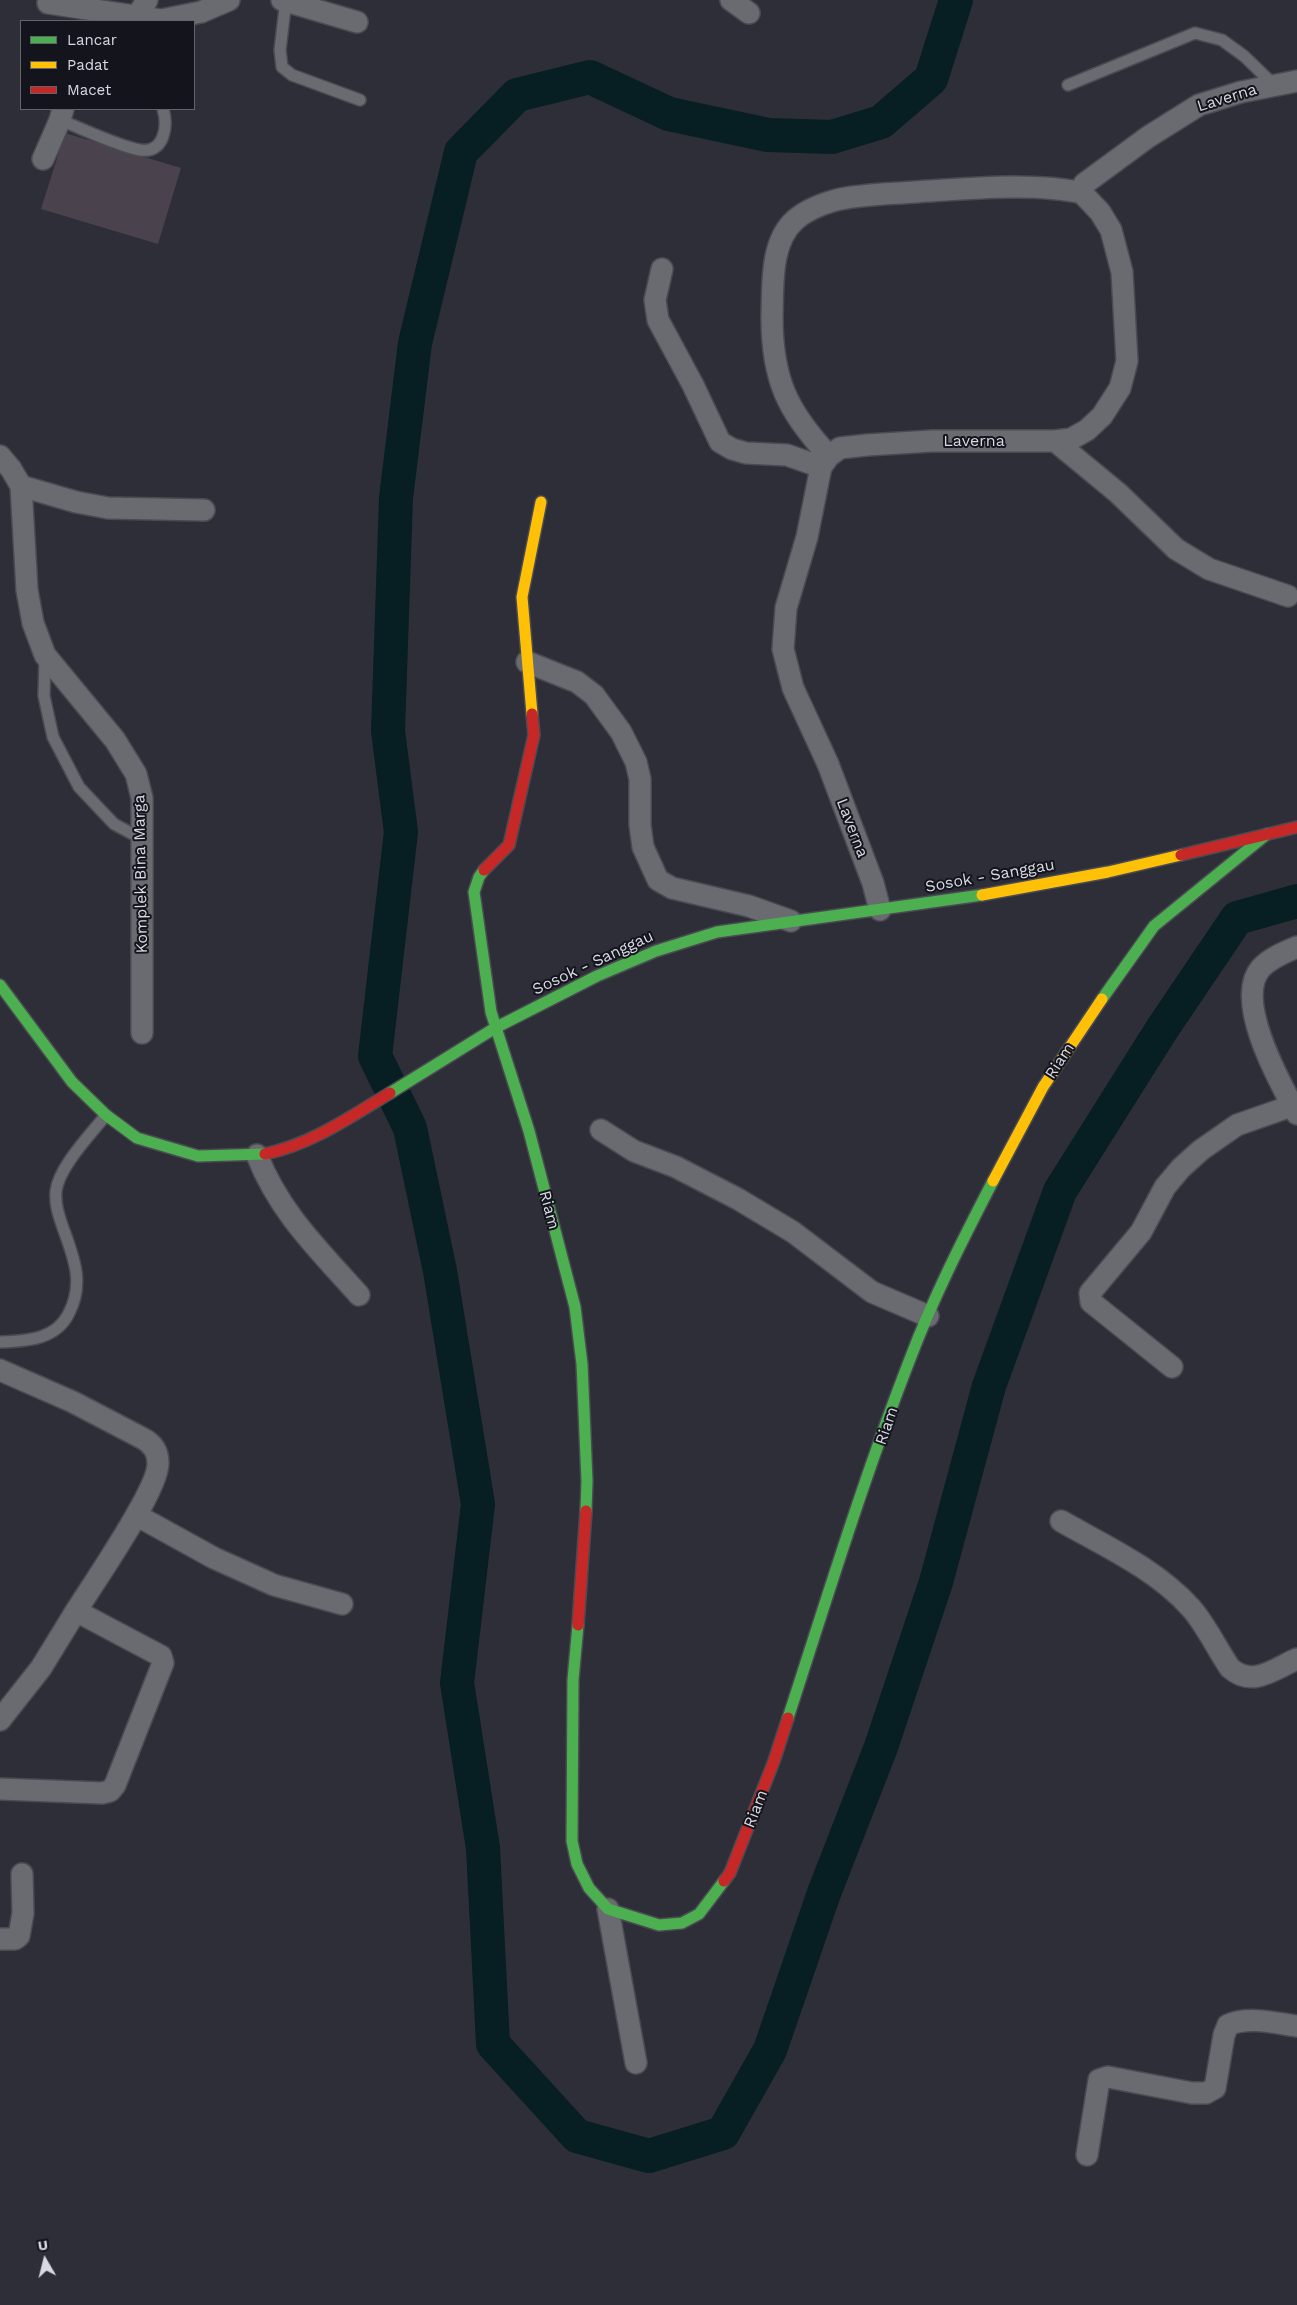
<!DOCTYPE html>
<html>
<head>
<meta charset="utf-8">
<style>
	body { margin:0 }
	#map { position:relative; width:1297px; height:2305px; overflow:hidden; background:#2e2e38; font-family:"Work Sans",sans-serif }
	canvas { display:block }
	.legend { position:absolute; left:20px; top:20px; width:175px; height:90px; box-sizing:border-box; background:#14141c; border:1px solid #63636c; margin:0; padding:6px 9px; list-style:none; font-size:15px; color:#d9d9e4 }
	.legend li { display:flex; align-items:center; gap:10px; height:25px }
	.legend b { width:25px; border:1px solid #63636c }
	.north { position:absolute; left:20px; top:2235px; width:50px; height:50px; -webkit-text-stroke:4px #14141c; paint-order:stroke; rotate:352deg; font-size:14px; font-weight:700; line-height:20px; text-align:center; color:#d9d9e4 }
	.north::after { content:''; display:block; margin:auto; width:18px; height:22px; background:#d9d9e4; clip-path:polygon(50% 0,100% 100%,50% 72%,0 100%) }
</style>
</head>
<body>
<div id="map">
<canvas width="1297" height="2305"></canvas>
<ul class="legend">
<li><b style="height:6px;background:#4caf50"></b>Lancar</li>
<li><b style="height:6px;background:#ffc107"></b>Padat</li>
<li><b style="height:6px;background:#c62828"></b>Macet</li>
</ul>
<div class="north">U</div>
</div>
<script>
const context = document.querySelector('canvas').getContext('2d');
context.lineJoin = 'round';
function stroke(path, color, width, dash) {
  context.strokeStyle = color;
  context.lineWidth = width;
  context.lineCap = dash ? 'butt' : 'round';
  context.setLineDash(dash || []);
  context.stroke(path);
}
function fill(path, color) {
  context.fillStyle = color;
  context.fill(path, 'evenodd');
}
function drawText(font, color, halo, rows, align = 'center') {
  context.font = font + ' "Work Sans",sans-serif';
  context.lineWidth = 4;
  context.setLineDash([]);
  context.textBaseline = 'middle';
  context.strokeStyle = halo;
  context.fillStyle = color;
  for (const [text, x, y, turn = 0] of rows) {
    context.save();
    context.translate(x, y);
    context.rotate((+turn || 0) * Math.PI / 180);
    context.textAlign = isNaN(turn) ? turn : align;
    if (halo) context.strokeText(text, 0, 0);
    context.fillText(text, 0, 0);
    context.restore();
  }
}
const river = new Path2D(`
	M956,0L931,79L881,122L832,137L768,135L669,114L590,77L517,95L461,152L415,343L396,498L388,731L401,832L375,1056L410,1128L440,1271L478,1504L457,1683L483,1848L493,2044L577,2136L649,2156L723,2133L770,2050L824,1893L881,1747L936,1582L989,1386L1060,1191L1162,1029L1237,918L1297,901`);
const building = new Path2D(`
	M65,133L181,168L158,244L41,209Z`);
const lane = new Path2D(`
	M286,0L280,50L282,67L292,75L360,100
	M1068,85L1195,33L1222,40L1244,56L1274,85
	M60,120C83,129 118,146 140,150C165,154 168,125 163,109
	M45,657L44,696L53,737L79,787L114,824L142,839
	M0,1342C26,1341 56,1340 69,1313C85,1282 73,1256 62,1225C58,1213 55,1204 56,1191C59,1167 90,1135 106,1115`);
const street = new Path2D(`
	M282,0L357,22
	M731,0L749,13
	M48,3L161,20L201,12L229,0
	M136,18L147,0
	M43,159L60,120L63,109
	M662,269L655,300L658,320L693,385L720,442L732,449L746,453L787,455L821,467
	M1055,441L1118,493L1176,549L1209,569L1288,596
	M0,456L11,469L21,486L27,590L33,623L45,655L115,740L136,774L142,798V1033
	M829,456C787,411 772,379 772,317C773,286 770,242 795,220C806,210 822,204 836,200C862,194 889,194 915,192C965,189 1034,182 1082,193
	M21,486L76,502L108,508L204,510
	M527,662L577,682L594,695L621,732L636,762L640,779V825L643,847L658,880L672,888L749,906L791,921
	M880,910L873,883L828,764L793,688L783,649L786,608L807,537L821,467L829,456L840,448L867,445L932,441H1055L1071,439L1087,430L1102,416L1120,388L1127,361L1122,272L1111,230L1100,212L1082,193L1084,184L1148,137L1199,105L1241,92L1297,81
	M1297,947C1285,952 1270,958 1261,968C1233,1000 1280,1083 1297,1114
	M601,1130L634,1151L676,1167L738,1199L793,1232L872,1292L928,1316
	M257,1155C279,1212 319,1250 359,1295
	M1172,1367L1091,1302L1090,1293L1141,1232L1165,1187L1181,1168L1201,1150L1237,1125L1297,1104
	M0,1370L73,1402L142,1438C152,1443 158,1451 158,1463C159,1489 93,1584 76,1611L161,1656L163,1663L115,1785L110,1791L102,1793L0,1789
	M136,1515L214,1558L274,1585L342,1604
	M1061,1521C1105,1546 1156,1569 1191,1608C1206,1625 1217,1649 1230,1668C1253,1688 1274,1669 1297,1659
	M0,1720L41,1668L76,1611
	M608,1909L636,2063
	M0,1939H15L19,1936L23,1913L22,1874
	M1087,2155L1099,2080L1108,2077L1192,2093H1206L1215,2088L1224,2035L1228,2025C1249,2016 1275,2023 1297,2026`);
const fast = new Path2D(`
	M484,870L479,877L474,892L491,1012L529,1131L575,1307L582,1364L587,1481L586,1511
	M0,985L72,1082L106,1115L137,1138L198,1156L265,1154
	M1102,999L1154,926L1267,834
	M390,1093L495,1028L597,976L656,951L717,932L982,895
	M578,1625L573,1680L572,1841L577,1864L589,1888L608,1909L659,1925L682,1923L699,1914L724,1881
	M788,1718C827,1598 864,1477 910,1359C933,1298 963,1239 993,1181`);
const slow = new Path2D(`
	M532,714L522,597L541,502
	M982,895L1108,872L1181,855
	M993,1181L1043,1087L1102,999`);
const jam = new Path2D(`
	M1181,855L1297,827
	M484,870L509,845L534,735L532,714
	M265,1154C312,1144 350,1117 390,1093
	M578,1625L586,1511
	M724,1881L730,1873L774,1761L788,1718`);
const streetNames = [
	["Laverna",1227,98,-17],
	["Laverna",974,441],
	["Laverna",852,828,69],
	["Komplek Bina Marga",141,874,-91],
	["Sosok - Sanggau",990,876,-10],
	["Sosok - Sanggau",593,963,-25],
	["Riam",1060,1061,-57],
	["Riam",549,1210,75],
	["Riam",887,1426,-71],
	["Riam",756,1809,-69]
];
stroke(river, '#071e22', 34);
fill(building, '#4a424d');
stroke(lane, '#4a4a52', 14);
stroke(street, '#4a4a52', 24);
stroke(fast, '#4a4a52', 14);
stroke(slow, '#4a4a52', 14);
stroke(jam, '#4a4a52', 14);
stroke(lane, '#6a6a71', 11);
stroke(street, '#6a6a71', 21);
stroke(fast, '#4caf50', 11);
stroke(slow, '#ffc107', 11);
stroke(jam, '#c62828', 11);
drawText('16px', '#d9d9e4', '#14141c', streetNames);
</script>
</body>
</html>
